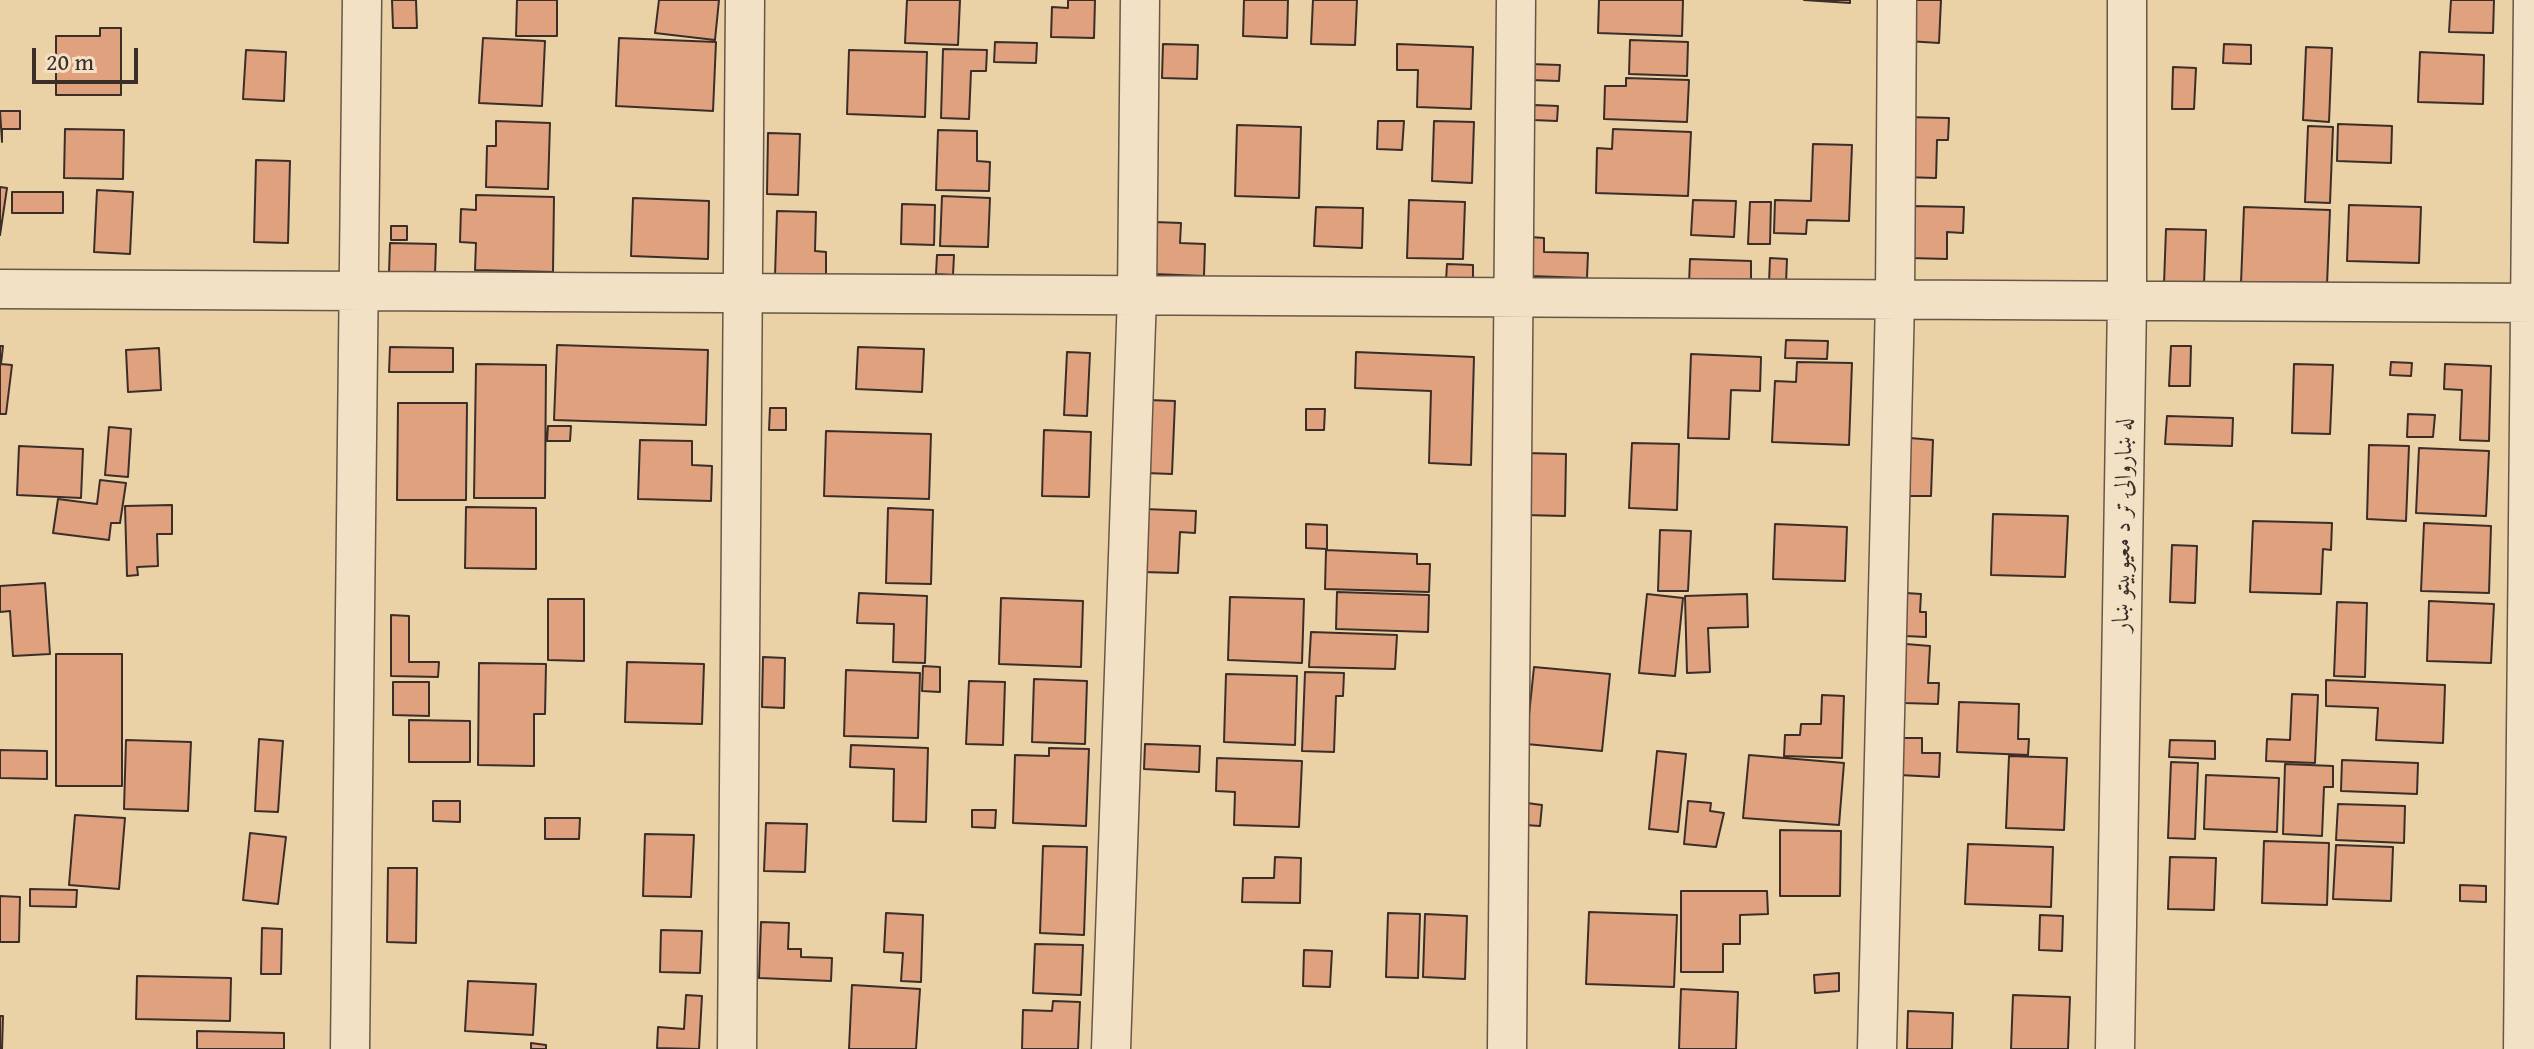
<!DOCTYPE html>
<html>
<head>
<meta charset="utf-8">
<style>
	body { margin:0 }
	#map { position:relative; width:2534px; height:1049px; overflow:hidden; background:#ebd1a6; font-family:"Gentium Book Plus",serif }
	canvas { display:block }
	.scale { position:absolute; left:32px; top:48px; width:106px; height:36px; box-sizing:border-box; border:4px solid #3b2e29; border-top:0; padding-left:10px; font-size:24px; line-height:28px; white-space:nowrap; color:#3b2e29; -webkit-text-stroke:6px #f2e1c5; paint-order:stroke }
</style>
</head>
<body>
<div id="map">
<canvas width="2534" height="1049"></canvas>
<div class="scale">20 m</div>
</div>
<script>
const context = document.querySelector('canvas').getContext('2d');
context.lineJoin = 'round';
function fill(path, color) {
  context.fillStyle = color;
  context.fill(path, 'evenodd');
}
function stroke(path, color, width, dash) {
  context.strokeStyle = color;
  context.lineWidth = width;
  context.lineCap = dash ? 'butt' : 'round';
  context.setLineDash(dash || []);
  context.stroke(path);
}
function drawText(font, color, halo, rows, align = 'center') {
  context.font = font + ' "Gentium Book Plus",Amiri,serif';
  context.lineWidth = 6;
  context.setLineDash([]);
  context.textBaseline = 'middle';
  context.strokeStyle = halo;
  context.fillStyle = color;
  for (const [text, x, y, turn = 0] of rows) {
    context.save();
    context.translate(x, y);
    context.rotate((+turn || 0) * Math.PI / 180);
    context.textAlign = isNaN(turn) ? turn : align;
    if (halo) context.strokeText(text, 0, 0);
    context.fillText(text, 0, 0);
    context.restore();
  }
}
const building = new Path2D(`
	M392,0H416L417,28H393Z
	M517,0H557V36H516Z
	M659,0H719L715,40L655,33Z
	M907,0H960L958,45L905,43Z
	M1068,0H1095L1094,38L1051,37L1052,7L1068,8Z
	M1244,0H1288L1287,38L1243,36Z
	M1313,0H1357L1355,45L1311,44Z
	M1599,0H1683L1682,36L1598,33Z
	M1804,0H1850V3Z
	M1909,0H1941L1939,43L1907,41Z
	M2451,0H2494L2493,33L2449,32Z
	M100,28H121V95H56V36H100Z
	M483,38L545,41L542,106L479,103Z
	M619,38L716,42L713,111L616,106Z
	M1630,40L1688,42L1687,76L1629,74Z
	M995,42L1037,43L1036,63L994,62Z
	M1163,44L1198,45L1197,79L1162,78Z
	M1397,44L1473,47L1471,109L1417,107L1418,70H1397Z
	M2224,44L2251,45V64L2223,63Z
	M2306,47L2332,48L2329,122L2303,120Z
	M943,49L987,50L986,71H971L969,119L941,118Z
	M246,50L286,52L284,101L243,99Z
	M849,50L927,52L925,117L847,114Z
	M2420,52L2484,55L2483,104L2418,102Z
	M1530,64L1560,65L1559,81L1530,80Z
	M2173,67L2196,68L2194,109H2172Z
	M1626,78L1689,80L1687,122L1604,119L1605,86H1626Z
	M1534,105L1558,106L1557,121L1533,120Z
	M0,111H20V129H2V142Z
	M1905,117L1949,118L1948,140H1937L1936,178L1903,177Z
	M496,121L550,123L548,189L486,187L487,146H496Z
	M1378,121H1404L1402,150L1377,149Z
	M1434,121L1474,122L1472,183L1432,181Z
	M2338,124L2392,126L2391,163L2337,161Z
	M1237,125L1301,127L1299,198L1235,196Z
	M2308,126L2333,127L2330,203L2305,202Z
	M65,129L124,130L123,179L64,178Z
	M1613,129L1691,132L1688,196L1596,193L1597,148L1612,149Z
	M938,130L977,131V161L990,162L989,191L936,190Z
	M768,133L800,134L798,195L767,194Z
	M1813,144L1852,145L1849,221L1807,220L1806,234L1774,233L1775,200L1811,201Z
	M256,160L290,161L288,243L254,242Z
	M0,187L7,188L0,235Z
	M97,190L133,192L130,254L94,252Z
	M12,192H63V213H12Z
	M476,195L554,197L553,272L475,270L476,243L460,242L461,209L476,210Z
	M942,196L990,198L988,247L940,246Z
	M633,198L709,201L708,259L631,256Z
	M1409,200L1465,202L1463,259L1407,258Z
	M1693,200L1736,201L1734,237L1691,235Z
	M1750,202H1771L1770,244H1748Z
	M902,204L935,205L934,245L901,244Z
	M2349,205L2421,207L2419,263L2347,261Z
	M1911,206L1964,207L1963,233L1947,232V259L1910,258Z
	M1316,207L1363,208L1362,248L1314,246Z
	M2244,207L2330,210L2327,285L2241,283Z
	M777,211L816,212L815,251L826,252V278L775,276Z
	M1155,222L1181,223L1180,243L1205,244L1204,276L1153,274Z
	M391,226H407V240H391Z
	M2166,229L2206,230L2204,285L2164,284Z
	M1531,237L1544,238V252L1588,253L1587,278L1530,276Z
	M390,243L436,244L435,274L389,273Z
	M937,255H954L953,275L936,274Z
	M1770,258L1787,259L1786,283H1769Z
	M1690,259L1751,261V285L1689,284Z
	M1447,264L1473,265V282L1446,281Z
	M1786,340L1828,341L1827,359L1785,358Z
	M557,345L708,350L706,425L554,420Z
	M0,346H3L1,364L12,365L6,414H0Z
	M2171,346H2191L2190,386H2169Z
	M390,347L453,348V372H389Z
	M858,347L924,349L922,392L856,389Z
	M159,348L161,390L128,392L126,350Z
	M1067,352L1090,353L1087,416L1064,415Z
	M1356,352L1474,357L1471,465L1429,463L1431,391L1355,388Z
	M1691,354L1761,357L1760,391L1731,390L1729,439L1688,438Z
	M1797,362L1852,363L1849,445L1772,442L1775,381L1796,382Z
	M2391,362L2412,363L2411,376L2390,375Z
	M476,364L546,365L545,498H474Z
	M2294,364L2333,365L2330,434L2292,433Z
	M2445,364L2491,366L2489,441L2460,440L2462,390L2444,389Z
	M1148,400L1175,401L1172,474L1146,473Z
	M398,403H467L466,500H397Z
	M770,408H786V430H769Z
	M1306,409H1325L1324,430H1306Z
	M2408,414L2435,415L2433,437H2407Z
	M2167,416L2233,418L2232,446L2165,444Z
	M548,426H571L570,441H547Z
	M109,427L131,429L128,477L105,475Z
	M1044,430L1091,432L1089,497L1042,496Z
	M826,431L931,434L929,499L824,496Z
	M1910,438L1933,440L1931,496H1908Z
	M640,440L692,441V465L712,466L711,501L638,499Z
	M1632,443L1679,444L1677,510L1629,508Z
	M2369,445L2409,446L2406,521L2367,519Z
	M19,446L83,449L81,498L17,495Z
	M2419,448L2489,451L2486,516L2416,513Z
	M1526,453L1566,454L1565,516L1524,515Z
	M100,480L126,483L120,523H111L109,540L53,533L58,499L97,504Z
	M172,505V534H157L158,566L137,567L138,575L127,576L125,506Z
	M466,507L536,508V569L465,568Z
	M888,508L933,510L931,584L886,583Z
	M1144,509L1196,511L1195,533L1180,532L1178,573L1143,572Z
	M1993,514L2068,516L2065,577L1991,575Z
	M2253,521L2332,523L2331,550L2323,549L2321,594L2250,592Z
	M2424,523L2491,526L2489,593L2421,591Z
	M1306,524L1327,525V549L1306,548Z
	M1775,524L1847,527L1845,581L1773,579Z
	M1660,530L1691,531L1688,591H1658Z
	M2172,545L2197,546L2195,603L2170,602Z
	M1326,550L1417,554V564H1430L1429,592L1325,589Z
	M45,583L50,654L13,656L10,611L0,612V586Z
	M1337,592L1429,595L1428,632L1336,629Z
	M859,593L927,596L925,663L893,662L894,624L857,623Z
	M1906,593L1921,594L1920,612H1926V637L1905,636Z
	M1647,594L1683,598L1675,676L1639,673Z
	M1747,594L1748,627L1708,628L1710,672L1687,673L1685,596Z
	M1230,597L1304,599L1302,663L1228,660Z
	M1001,598L1083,601L1081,667L999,664Z
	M548,599H584V661L548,660Z
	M2429,601L2494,604L2491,663L2427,661Z
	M2337,602L2367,603L2365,677L2334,676Z
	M391,615L409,616V662H439L438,677L391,676Z
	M1311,632L1397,635L1395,669L1309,667Z
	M1906,644L1930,646L1928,683H1939L1938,704L1904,703Z
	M56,654H122V786H56Z
	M763,657L785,658L784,708L762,707Z
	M627,662L704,664L702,724L625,722Z
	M479,663L546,664L545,714H534V766L478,765Z
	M923,666L940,667V692L922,691Z
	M1534,667L1610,674L1602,751L1526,744Z
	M846,670L920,673L918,738L844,736Z
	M1305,672L1344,673L1343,696H1336L1334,752L1302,751Z
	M1226,674L1297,676L1295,745L1224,742Z
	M1034,679L1087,681L1085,744L1032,742Z
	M2326,680L2445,685L2443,743L2376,740L2378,708L2326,706Z
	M969,681L1005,682L1003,745L966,744Z
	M393,682H429V716L393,715Z
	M2292,694L2318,695L2315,763L2266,761L2267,739L2290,740Z
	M1822,695L1844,696L1842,758L1784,756L1785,735H1800L1801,724H1821Z
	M1959,702L2019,704L2018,739H2029L2028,755L1957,752Z
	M409,720L470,721V762H409Z
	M1900,738H1922V753H1940L1939,777L1899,775Z
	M259,739L283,741L278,812L255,811Z
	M126,740L191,742L188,811L124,809Z
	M2170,740L2215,741V759L2169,757Z
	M1145,744L1200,746L1199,772L1144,769Z
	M851,745L928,748L926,822L893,821L894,769L850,767Z
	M1049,748L1089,749L1086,826L1013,823L1015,755L1049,756Z
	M0,750L47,751V779L0,778Z
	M1657,751L1686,754L1678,832L1649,829Z
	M1749,755L1844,763L1839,825L1743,818Z
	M2009,756L2067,758L2064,830L2006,828Z
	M1217,758L1302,761L1299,827L1234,825L1235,792L1216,791Z
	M2342,760L2418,763L2417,794L2341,791Z
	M2171,762L2198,763L2195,839L2168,838Z
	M2285,764L2333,766V787H2324L2322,836L2283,834Z
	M2206,775L2279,778L2277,832L2204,829Z
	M433,801H460V822L433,821Z
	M1688,801L1711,803L1710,811L1724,813L1716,847L1684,844Z
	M1527,803L1542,805L1540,826L1525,825Z
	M2338,804L2405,806L2404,843L2336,840Z
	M972,810H996L995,828L972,827Z
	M75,815L125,818L119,889L69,885Z
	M545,818H580L579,839H545Z
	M766,823L807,824L805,872L764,871Z
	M1780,830L1841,831L1840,896H1780Z
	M250,833L286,837L278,904L243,900Z
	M645,834L694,835L691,897L643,896Z
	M2264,841L2329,843L2327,905L2262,903Z
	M1968,844L2053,847L2051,907L1965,904Z
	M2336,845L2393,847L2391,901L2333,899Z
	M1043,846L1087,847L1084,935L1040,933Z
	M1275,857L1301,858L1300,903L1242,902L1243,878H1274Z
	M2170,857L2216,858L2214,910L2168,909Z
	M388,868H417L416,943L387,942Z
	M2460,885L2486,886V902L2460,901Z
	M30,889L77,890L76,907L30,906Z
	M1681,891H1767L1768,914L1740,915V944H1723V972H1681Z
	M0,896L20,897L19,942H0Z
	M1589,912L1677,915L1674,987L1586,984Z
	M886,913L923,915L921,982L901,981L903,953L884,952Z
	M1388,913L1420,914L1418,978L1386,977Z
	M1425,914L1467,916L1465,979L1423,977Z
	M2040,915L2063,916L2062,951L2039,950Z
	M761,922L789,923L788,949H801V957L832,958L831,981L759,978Z
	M262,928L282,929L281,974H261Z
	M661,930L702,931L700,973L660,972Z
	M1035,944L1083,945L1081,995L1033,993Z
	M1304,950L1332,951L1330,987L1303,986Z
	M1839,973V991L1815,993L1814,975Z
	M137,976L231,978L230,1021L136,1019Z
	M468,981L536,984L533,1035L465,1031Z
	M852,985L920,989L916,1049H849Z
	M1681,989L1738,992L1736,1049H1679Z
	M686,995L702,996L699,1049L657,1048L658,1027L684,1029Z
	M2013,995L2070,997L2068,1049H2011Z
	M1053,1001L1080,1002L1078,1049H1022L1023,1010L1052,1011Z
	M1908,1011L1953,1013L1952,1049H1907Z
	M0,1016H3L2,1049H0Z
	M197,1031L284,1033V1049H197Z
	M531,1043L546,1045V1049H531Z`);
const minor = new Path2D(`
	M0,289L2534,303
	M350,1049L362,0
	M737,1049L745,0
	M1111,1049L1137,295L1140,0
	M1507,1049L1516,0
	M1877,1049L1895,300L1897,0
	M2115,1049L2127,301V0
	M2523,1049L2533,0`);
const streetNames = [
	["له ښاروالۍ تر د معیوبیتو ښار",2124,525,-89]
];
fill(building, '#e0a17f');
stroke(building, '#3b2e29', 2);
stroke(minor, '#675748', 41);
stroke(minor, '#f2e1c5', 38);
drawText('24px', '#3b2e29', '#f2e1c5', streetNames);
</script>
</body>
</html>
